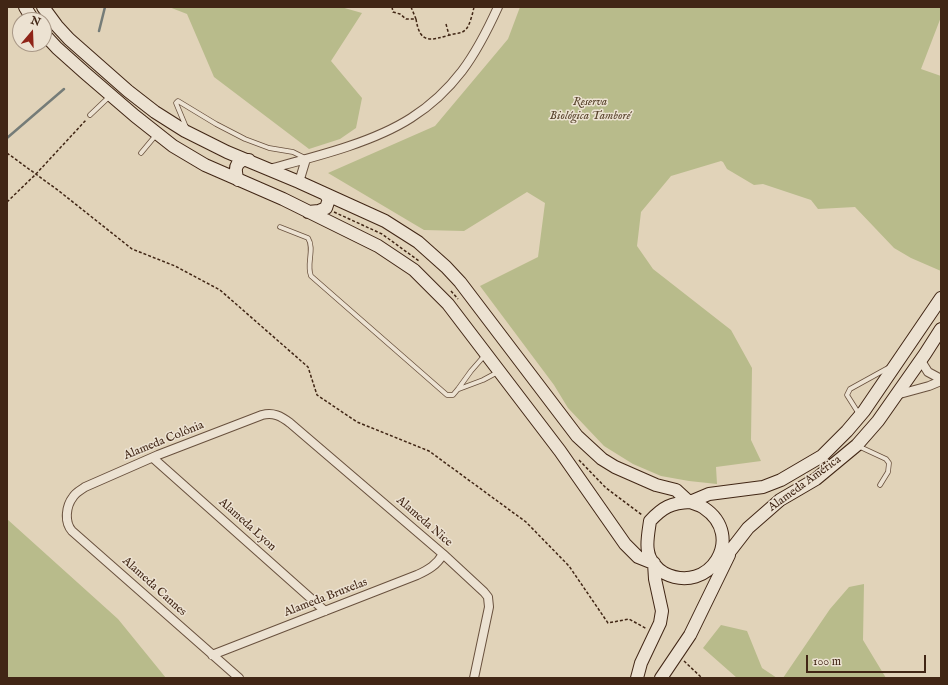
<!DOCTYPE html>
<html>
<head>
<meta charset="utf-8">
<style>
	body { margin:0 }
	#map { position:relative; width:948px; height:685px; overflow:hidden; background:#e1d3b9; font-family:"IM FELL English",serif }
	canvas { display:block }
	.frame { position:absolute; inset:0; border:8px solid #412615; pointer-events:none }
	.north { position:absolute; left:12px; top:12px; width:40px; height:40px; box-sizing:border-box; background:#ece2d2; border:1px solid #a89786; border-radius:50%; rotate:19deg; font-size:11px; font-weight:700; line-height:16px; text-align:center; color:#412615 }
	.north::after { content:''; display:block; margin:auto; width:14px; height:18px; background:#8f2418; clip-path:polygon(50% 0,100% 100%,50% 72%,0 100%) }
	.scale { position:absolute; left:806px; top:655px; width:120px; height:18px; box-sizing:border-box; border:2px solid #412615; border-top:0; padding-left:5px; font-size:12px; line-height:14px; white-space:nowrap; color:#412615; -webkit-text-stroke:3px #ece2d2; paint-order:stroke }
</style>
</head>
<body>
<div id="map">
<canvas width="948" height="685"></canvas>
<div class="frame"></div>
<div class="north">N</div>
<div class="scale">100 m</div>
</div>
<script>
const context = document.querySelector('canvas').getContext('2d');
context.lineJoin = 'round';
function fill(path, color) {
  context.fillStyle = color;
  context.fill(path, 'evenodd');
}
function stroke(path, color, width, dash) {
  context.strokeStyle = color;
  context.lineWidth = width;
  context.lineCap = dash ? 'butt' : 'round';
  context.setLineDash(dash || []);
  context.stroke(path);
}
function drawText(font, color, halo, rows, align = 'center') {
  context.font = font + ' "IM FELL English",serif';
  context.lineWidth = 3;
  context.setLineDash([]);
  context.textBaseline = 'middle';
  context.strokeStyle = halo;
  context.fillStyle = color;
  for (const [text, x, y, turn = 0] of rows) {
    context.save();
    context.translate(x, y);
    context.rotate((+turn || 0) * Math.PI / 180);
    context.textAlign = isNaN(turn) ? turn : align;
    if (halo) context.strokeText(text, 0, 0);
    context.fillText(text, 0, 0);
    context.restore();
  }
}
const green = new Path2D(`
	M169,7H341L362,13L331,61L362,98L356,128L340,139L309,149L214,77L187,14Z
	M520,7H941V17L921,69L941,76V271L911,258L894,248L855,207L818,209L811,200L763,184L754,185L727,169L723,162L721,161L671,176L641,212L637,246L653,269L731,330L752,368L751,440L761,461L716,467L717,484L689,481L661,476L633,464L604,446L568,408L554,385L480,286L538,257L545,203L527,192L464,231L424,230L328,173L435,126L508,39Z
	M7,519L118,619L166,678H7Z
	M864,584L863,640L886,678H783L830,609L849,587Z
	M721,625L747,631L762,668L777,678H737L703,648Z`);
const stream = new Path2D(`
	M99,31L105,7
	M7,138L64,89`);
const path = new Path2D(`
	M392,7L393,12L400,14L406,19H416C420,45 431,40 450,35C456,33 463,34 467,28C470,24 473,12 474,7
	M411,7L416,19
	M446,24L449,35
	M7,153L59,191L132,249L175,266L220,290L308,367L317,395L357,422L429,451L526,522L569,566L608,623L629,619L647,629
	M7,202L36,174L86,120
	M334,212L382,234L419,261
	M451,291L458,299
	M579,460L606,488L642,515
	M684,661L702,678`);
const service = new Path2D(`
	M90,115L110,96
	M186,127L176,103L178,101L216,124L245,139L269,148L293,152L305,158
	M141,153L156,135
	M280,227L308,238C315,249 306,264 311,276L447,395H453L458,389L471,371L485,355
	M459,389L483,380L498,372
	M859,414L847,395L850,389L888,368
	M858,446L886,459L889,463L888,472L880,485`);
const minor = new Path2D(`
	M269,169C314,157 372,143 411,118C430,106 449,88 462,71C477,51 488,29 498,7
	M299,182L306,159
	M921,361L928,372L941,379
	M896,395L929,386L941,381
	M153,458L325,611
	M212,655L417,575C428,570 437,565 443,554
	M239,678L72,531C64,522 66,506 73,497C76,492 81,490 85,487L158,455L262,415C273,412 281,416 290,423L443,554L484,592L488,597L489,607L474,678`);
const secondary = new Path2D(`
	M25,7L33,20
	M43,7L57,26L69,39L128,91L155,112L185,131L227,152L299,182L385,221L418,242L446,267L460,282L577,436L602,459L615,467L656,485L676,490L689,502
	M44,34L57,48L85,73L135,116L173,146L205,165L283,199L378,246L414,270L448,304L560,451L625,544L638,557L653,563
	M238,180C235,172 234,164 243,160H249
	M308,212L319,211L326,208L329,199L325,194
	M690,502L709,494L763,487L781,480L822,456L847,431L864,411L941,298
	M690,502C695,504 700,505 704,508C746,536 710,596 664,573C657,569 649,560 648,551C646,543 649,529 650,521C663,507 671,503 690,502Z
	M720,556L731,550L748,528L780,500L816,479L857,445L878,421L925,354L941,329
	M637,678L641,663L660,623L662,611L655,579L654,563
	M661,678L690,635L729,555`);
const parkNames = [
	["Reserva",590,103],
	["Biológica Tamboré",590,117]
];
const streetNames = [
	["Alameda Colônia",164,441,-22],
	["Alameda América",805,484,-36],
	["Alameda Nice",424,522,41],
	["Alameda Lyon",247,525,42],
	["Alameda Cannes",154,587,42],
	["Alameda Bruxelas",326,598,-21]
];
fill(green, '#b8bb8b');
stroke(stream, '#757c78', 2.5);
stroke(service, '#69513e', 5.5);
stroke(minor, '#69513e', 10);
stroke(secondary, '#412615', 14);
stroke(path, '#412615', 1.5, [3, 2]);
stroke(service, '#ece2d2', 4);
stroke(minor, '#ece2d2', 8);
stroke(secondary, '#ece2d2', 12);
drawText('italic 12px', '#59442d', '#ece2d2', parkNames);
drawText('12px', '#412615', '#ece2d2', streetNames);
</script>
</body>
</html>
